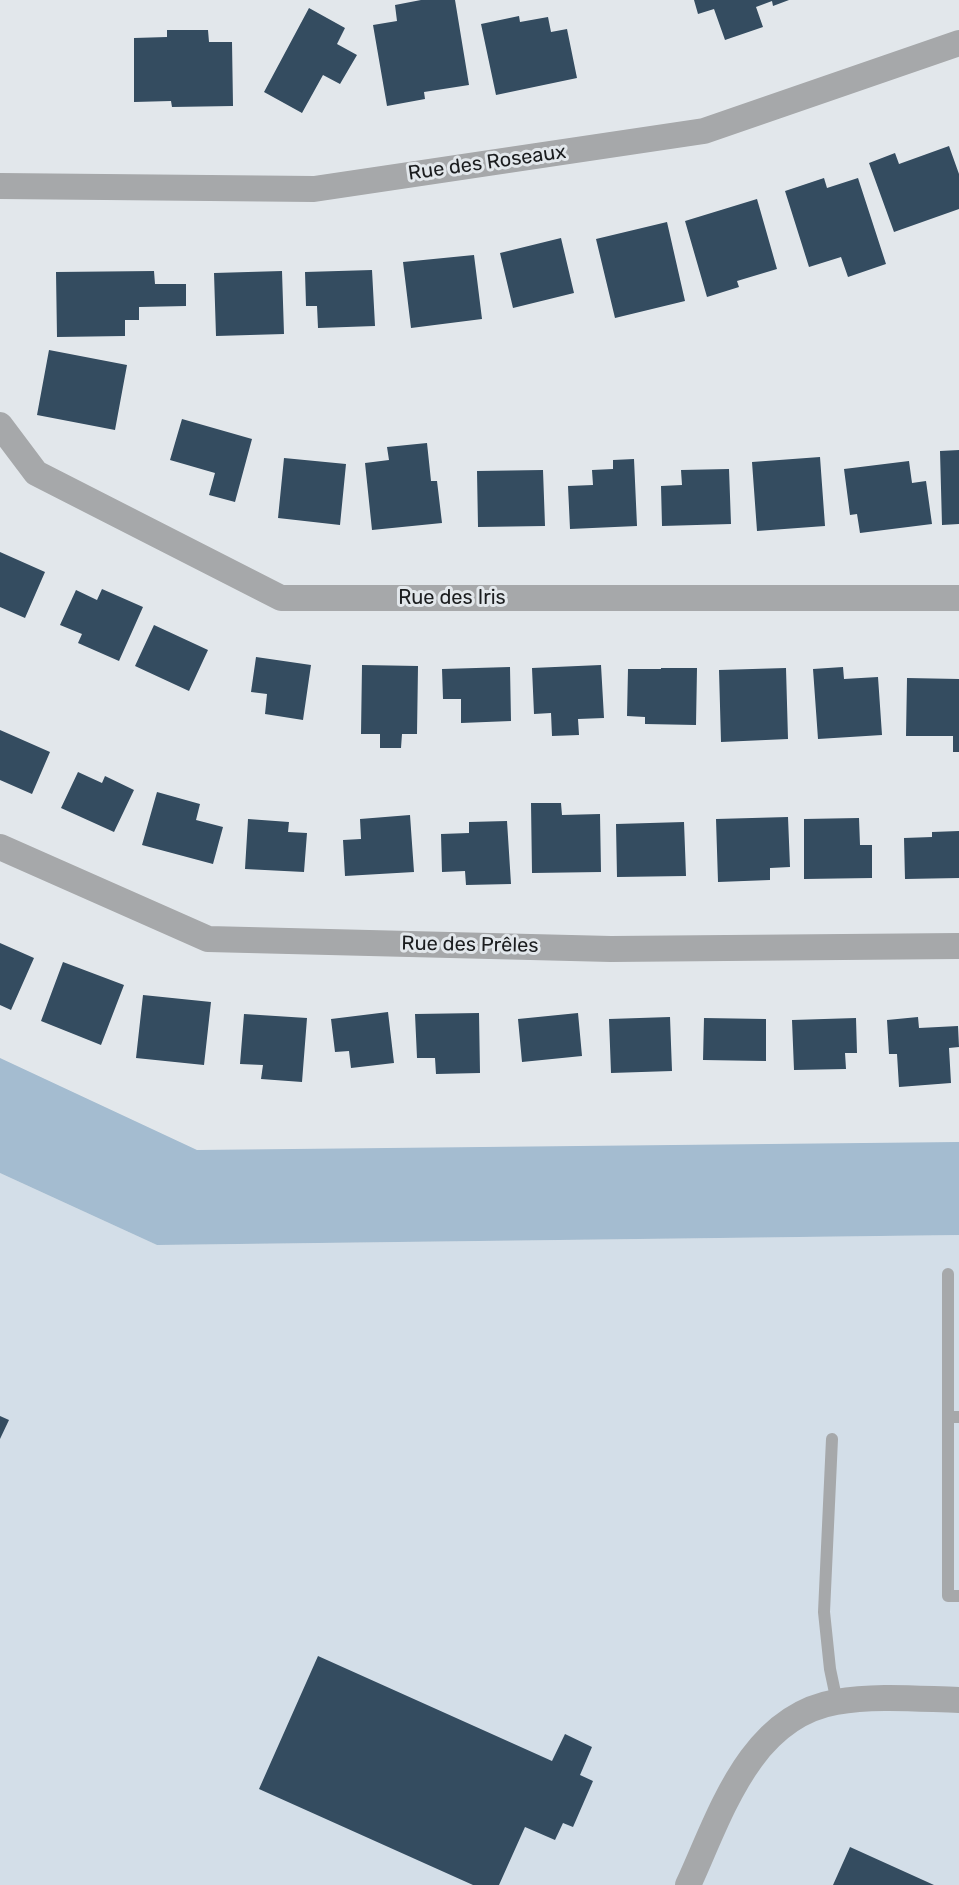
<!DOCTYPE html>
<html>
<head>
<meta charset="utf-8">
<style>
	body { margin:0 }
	canvas { display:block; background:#e2e7eb }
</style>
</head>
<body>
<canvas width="959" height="1885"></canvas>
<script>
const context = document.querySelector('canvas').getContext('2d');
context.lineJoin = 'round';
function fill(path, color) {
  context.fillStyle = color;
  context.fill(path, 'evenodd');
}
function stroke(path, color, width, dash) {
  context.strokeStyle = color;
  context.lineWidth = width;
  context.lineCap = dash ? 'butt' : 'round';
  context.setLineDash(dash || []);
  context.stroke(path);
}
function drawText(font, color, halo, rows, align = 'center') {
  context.font = font + ' Rubik,sans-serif';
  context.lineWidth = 6;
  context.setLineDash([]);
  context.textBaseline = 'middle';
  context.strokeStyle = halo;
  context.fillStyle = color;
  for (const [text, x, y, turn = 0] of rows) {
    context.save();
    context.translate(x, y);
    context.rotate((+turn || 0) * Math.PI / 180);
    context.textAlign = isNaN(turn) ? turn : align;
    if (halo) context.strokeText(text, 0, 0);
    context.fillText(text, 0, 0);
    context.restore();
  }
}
const built = new Path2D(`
	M0,1173L157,1245L959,1235V1885H0Z`);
const green = new Path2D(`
	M0,1058L197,1150L959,1142V1235L157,1245L0,1173Z`);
const building = new Path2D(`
	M421,0H455L469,85L424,92L425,99L387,106L373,25L397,21L395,5Z
	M694,0H789L773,6L772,1L756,7L763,27L725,40L714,9L698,14Z
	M309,8L345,28L337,44L357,55L340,84L323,75L302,113L264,92Z
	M519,16L520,22L548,17L551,32L567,29L577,78L496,95L481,24Z
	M167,30H208L209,42H232L233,106L172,107L171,101L134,102V38L167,37Z
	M949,146L959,174V209L894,232L869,163L895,153L899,164Z
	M824,178L827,188L858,178L886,264L848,277L841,257L809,267L785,191Z
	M757,199L777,269L737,281L739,287L707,297L685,221Z
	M667,222L685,301L615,318L596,239Z
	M561,238L574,293L513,308L500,253Z
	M474,255L482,319L411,328L403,262Z
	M372,270L375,326L318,328L317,306H306L305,272Z
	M154,271L155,284H186V306L139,307V320H125V336L57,337L56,272Z
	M282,271L284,334L216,336L214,273Z
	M49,350L127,365L115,430L37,415Z
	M182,419L252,439L235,502L209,495L215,473L170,460Z
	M427,443L431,481H437L442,523L372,530L365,463L389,460L387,447Z
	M959,450V524L942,525L940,451Z
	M820,457L825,526L757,531L752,462Z
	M284,458L346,464L340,525L278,518Z
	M634,459L637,526L570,529L568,486L593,485L592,470L613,469V460Z
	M909,461L912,483L926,481L932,524L860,533L857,514L850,515L844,469Z
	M729,469L731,524L662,526L661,486L682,485L681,470Z
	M543,470L545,526L478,527L477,471Z
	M0,552L45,572L25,618L0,607Z
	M102,589L143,607L119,661L78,643L82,634L60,625L76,590L97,600Z
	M154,625L208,650L189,691L135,666Z
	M256,657L311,665L303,720L265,714L267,694L251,692Z
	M362,665L418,666L417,734H402L401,748H380V734H361Z
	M601,665L604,718L578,719L579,735L552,736L551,713L534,714L532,668Z
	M510,667L511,721L461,723V699H443L442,669Z
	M843,667L844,679L878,677L882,735L818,739L813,669Z
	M661,668H697L696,725L645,724V717L627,716L628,669H661Z
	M786,668L788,739L721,742L719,670Z
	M907,678L959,679V752H953V736H906Z
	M0,730L50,752L32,794L0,780Z
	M78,772L102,783L105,776L134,790L114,832L61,808Z
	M157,792L200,804L196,820L223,827L213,864L142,845Z
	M531,803H561L562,815L600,814L601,872L532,873Z
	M410,815L414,872L345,876L343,840L361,839L360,819Z
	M788,817L790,867L770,868V880L718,882L716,819Z
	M859,818L860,845H872V878L804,879V819Z
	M248,819L289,822L288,832L307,833L304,872L245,869Z
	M507,821L511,884L466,885L465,871L442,872L441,834L469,833V822Z
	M684,822L686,876L617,877L616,824Z
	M959,831V878L905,879L904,838L932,837V832Z
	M0,943L34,958L11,1010L0,1005Z
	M63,962L124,985L101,1045L41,1021Z
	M143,995L211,1002L204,1065L136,1058Z
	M388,1012L394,1063L351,1068L349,1051L335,1052L331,1019Z
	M479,1013L480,1073L436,1074L435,1058H417L415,1014Z
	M578,1013L582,1056L522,1062L518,1019Z
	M244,1014L307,1018L302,1082L261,1079L263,1065L240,1064Z
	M670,1017L672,1071L611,1073L609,1019Z
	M918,1017L919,1028L958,1026L959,1047L949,1048L951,1083L899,1087L897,1054H889L887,1020Z
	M704,1018L766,1019V1061L703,1060Z
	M856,1018L857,1053H845L846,1069L794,1070L792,1020Z
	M0,1416L9,1420L0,1439Z
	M318,1656L552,1761L565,1734L592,1747L580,1775L593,1781L573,1827L563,1823L555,1840L525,1827L499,1885H473L259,1789Z
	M850,1847L934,1885H833Z`);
const service = new Path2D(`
	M948,1274V1417
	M959,1417H948V1596H959
	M832,1439L824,1612L830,1669L837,1702`);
const minor = new Path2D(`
	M0,186L314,189L704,131L959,43
	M0,425L36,473L281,598H959
	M0,847L208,939L611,949L959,946
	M688,1885C720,1816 749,1717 836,1702C876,1695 919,1699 959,1700`);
const streetNames = [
	["Rue des Roseaux",487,163,-8],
	["Rue des Iris",452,598],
	["Rue des Prêles",470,945,1]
];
fill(built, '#d3dee8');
fill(green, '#a4bcd0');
fill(building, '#344c60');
stroke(service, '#a6a8aa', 12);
stroke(minor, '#a6a8aa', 26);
drawText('20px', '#1b1d1f', '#e2e7eb', streetNames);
</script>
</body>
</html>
